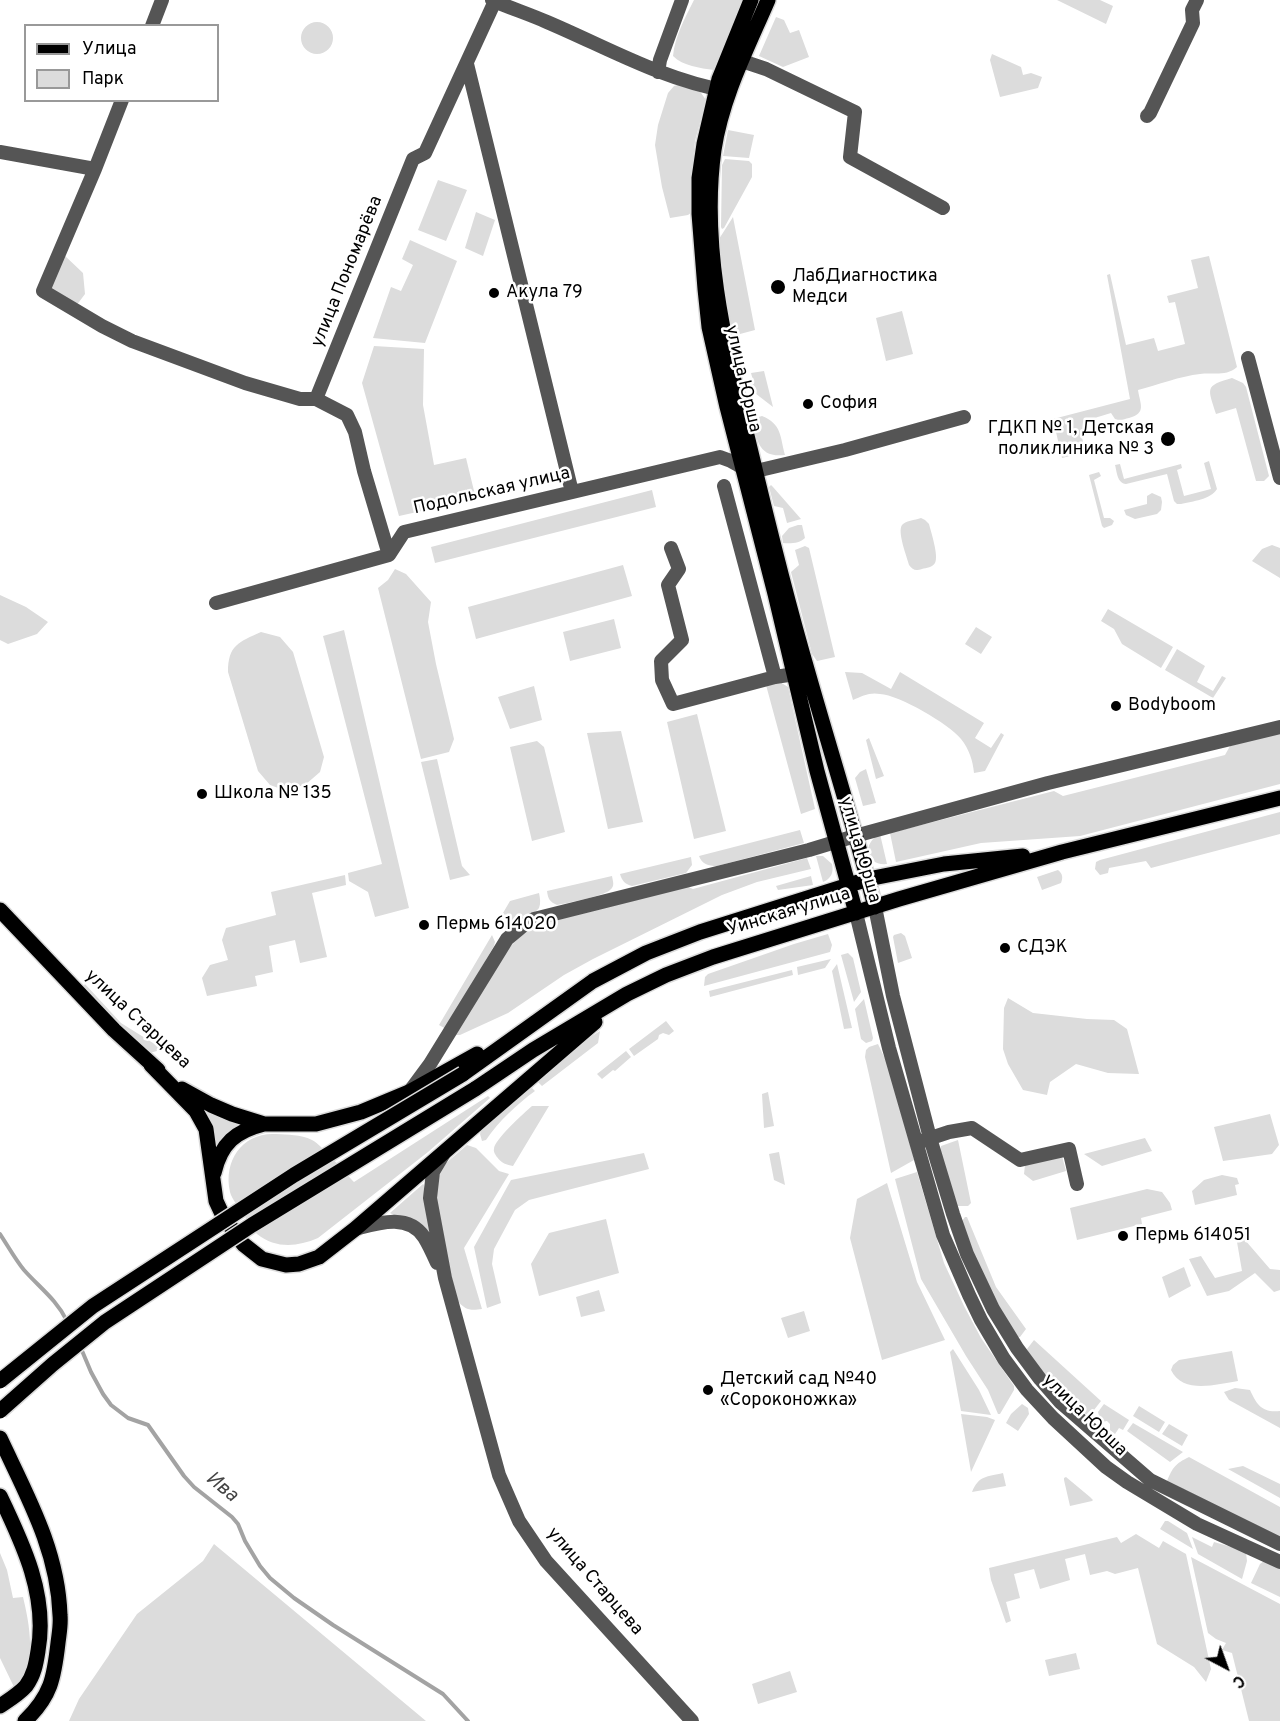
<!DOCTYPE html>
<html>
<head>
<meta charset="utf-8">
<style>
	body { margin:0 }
	#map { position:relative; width:1280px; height:1721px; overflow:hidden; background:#fff; font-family:Overpass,sans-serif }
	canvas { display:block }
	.legend { position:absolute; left:24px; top:24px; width:195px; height:78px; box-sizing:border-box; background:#fff; border:2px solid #999; margin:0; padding:8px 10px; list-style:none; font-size:18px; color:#000 }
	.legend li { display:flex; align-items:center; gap:12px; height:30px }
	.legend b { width:30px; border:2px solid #999 }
	.north { position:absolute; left:1196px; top:1637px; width:60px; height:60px; -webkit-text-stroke:4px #fff; paint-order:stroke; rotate:139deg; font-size:16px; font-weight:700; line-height:24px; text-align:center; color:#000 }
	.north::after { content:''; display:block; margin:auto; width:21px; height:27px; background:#000; clip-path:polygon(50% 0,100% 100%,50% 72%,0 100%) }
</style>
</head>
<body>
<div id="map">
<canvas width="1280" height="1721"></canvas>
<ul class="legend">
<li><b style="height:8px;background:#000"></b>Улица</li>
<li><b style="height:16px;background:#dcdcdc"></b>Парк</li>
</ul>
<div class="north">С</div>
</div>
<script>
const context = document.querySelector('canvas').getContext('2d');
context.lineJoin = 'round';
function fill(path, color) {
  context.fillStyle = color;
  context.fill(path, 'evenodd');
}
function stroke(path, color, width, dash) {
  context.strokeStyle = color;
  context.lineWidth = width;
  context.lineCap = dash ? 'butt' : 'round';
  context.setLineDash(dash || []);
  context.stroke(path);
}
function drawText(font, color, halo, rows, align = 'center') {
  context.font = font + ' Overpass,sans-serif';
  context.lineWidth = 5;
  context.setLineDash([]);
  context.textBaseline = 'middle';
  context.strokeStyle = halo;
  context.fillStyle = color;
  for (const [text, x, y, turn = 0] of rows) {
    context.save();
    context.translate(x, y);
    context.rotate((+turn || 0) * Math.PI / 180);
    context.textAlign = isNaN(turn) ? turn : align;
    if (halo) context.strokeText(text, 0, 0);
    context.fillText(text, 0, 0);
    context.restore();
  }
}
const green = new Path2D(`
	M694,0H744L714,70C700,68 683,66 673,56C675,36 685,18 694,0Z
	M1057,0H1100L1113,6L1106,24Z
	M776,17L784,20L790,33L799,30L809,57L783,67L759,56Z
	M301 38a16 16 0 1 1 32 0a16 16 0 1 1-32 0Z
	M992,54L1021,67L1023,75L1031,73L1042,77L1038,88L1000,97L990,60Z
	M681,84L699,90L706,100L695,141L692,173V212L688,215L670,218L662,187L655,145L658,125L668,93L674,86Z
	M728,130L754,135L749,158L723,156Z
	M725,159L749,161L752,164V177L724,228L722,229L721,227L722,165Z
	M438,180L467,190L446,241L418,230Z
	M476,212L495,220L483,256L465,248Z
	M733,217L755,330L740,334L733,333L730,329L719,239Z
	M410,240L457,261L425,343L373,338L391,287L401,291L413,265L402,259Z
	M63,254L83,273L85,294L76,306L49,289Z
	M1209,256L1237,367C1226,377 1213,372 1200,374C1181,376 1157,385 1138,390C1140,404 1147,413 1129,418C1124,419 1121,421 1115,419L1111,413L1088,420V427L1080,431L1086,452L1062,458L1053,419L1130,399L1107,275L1110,274L1126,345L1154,338L1158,351L1185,344L1175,302L1169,303L1167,296L1198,288L1191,260Z
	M902,311L913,354L886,361L876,318Z
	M374,346L424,349L423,405L434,465L466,458L476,499L399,516L362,383Z
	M764,371L773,407L751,390L749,386L754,384L751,373Z
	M1232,378L1243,383L1246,387L1269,476L1264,481H1256L1236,408L1216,414C1208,388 1204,386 1232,378Z
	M762,416C782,424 780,437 785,455C758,458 757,440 752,419Z
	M1209,461L1217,489C1210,500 1193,501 1181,504H1177L1174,501L1167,474L1126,484C1117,483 1117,472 1115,465L1120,464L1124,479L1181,464L1182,468L1177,470L1184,496L1211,489L1204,463Z
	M1099,472L1101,476L1094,480L1104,518H1110L1114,521L1112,525L1104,528L1102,526L1089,475Z
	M771,485L773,487L801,519L787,523L783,508L774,506L769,487Z
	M652,490L656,507L435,563L431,547Z
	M1152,493L1161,497L1162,502L1161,510L1157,514L1135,519L1126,515L1124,510L1147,504V496Z
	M921,518L925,520L929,524C931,532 939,556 935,563C933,567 926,568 922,569C915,571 913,570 909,565C907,557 897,532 902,525C905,521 915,520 921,518Z
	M798,525H802L805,538C800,543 791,544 783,543L782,536L789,528Z
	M1272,545L1280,548V578L1252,561L1262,549Z
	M805,546L809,548L835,657L817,661L812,654L791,572L799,565L795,550Z
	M623,565L632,596L476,639L468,607Z
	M395,569L406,574L431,602L428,622L436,664L454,739L449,752L421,759L378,588L388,580Z
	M0,595L26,607L48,622L37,634L8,644L0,640Z
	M1108,609L1173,647L1161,668L1122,644L1114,629L1101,621Z
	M614,619L621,648L570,661L563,632Z
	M976,627L992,637L981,654L965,644Z
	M344,630L409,908L375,917L368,892L349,881L348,873L382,864L323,636Z
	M261,632L280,637L293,652L324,757L320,772L305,785L284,790L270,785L258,771L228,672C228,645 239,642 261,632Z
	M1177,649L1205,666L1197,682L1213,691L1222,676L1226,678L1213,698L1165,670Z
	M845,672L862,673L891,689L900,672L984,723L975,738L991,748L1001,733L1004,735L985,771L974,773C973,761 969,749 961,739C949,724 899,695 880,694C870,692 862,696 853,700Z
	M780,682L788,687L815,809L801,814L766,685Z
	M534,686L542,720L510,729L498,697Z
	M697,714L726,831L694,839L667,722Z
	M621,731L643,822L608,829L587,733Z
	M1280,733V784L1080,836L981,843L896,862L890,833L1054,791L1063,796L1225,755L1230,746Z
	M869,738L884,776L876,779L866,740Z
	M537,741L544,747L565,832L532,841L510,747Z
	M437,759L462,866L470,875L450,880L421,762Z
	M866,769L876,803L863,806L855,778L860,772Z
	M1280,812V834L1151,868L1146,861L1109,868L1108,873L1100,875L1095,869L1096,862L1100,860Z
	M800,830L804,843L717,866C708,866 702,864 699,856Z
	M880,834L887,864C866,866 861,844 880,834Z
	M816,856H823L832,864C834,872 831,879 823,882Z
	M691,857L692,865L686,873L632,886C625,884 622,881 620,874Z
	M807,858L811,869L757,882L722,895L593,959L564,975L508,1013L460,1035H455C473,1004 498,950 528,931C548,918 575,914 597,908C627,901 657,894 686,886L693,889Z
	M1058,870C1063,874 1063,878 1061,883L1042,890L1037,877Z
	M345,875L346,885L312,893L327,957L300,963L295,940L269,946L273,972L255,976L257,986L207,996L202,978L210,965L228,960L222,940L226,928L276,915L271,892Z
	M612,876C613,882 615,886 610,890C604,896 567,903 557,905C550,902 548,899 547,891Z
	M811,876L813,885L778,890L776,886Z
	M539,893C540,898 541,903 539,908C536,913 511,929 505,929C503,929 498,926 496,925L510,901Z
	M901,933L905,936L912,958L898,963L893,937L894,935Z
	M828,934L832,945L830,952L704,986L705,977L708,974L794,944Z
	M492,935L495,942L494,946L446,1029L439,1025Z
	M848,953L853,958L861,992L854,1002L841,955Z
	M831,959L825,968L798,975L797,967Z
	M837,964L852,1028L844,1029L832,971Z
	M792,970L793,975L710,997L709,991Z
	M85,984L121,1023L161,1048L157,1051L149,1053L135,1041L83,987Z
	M1008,998L1033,1013L1087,1019L1114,1020L1127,1029L1139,1074L1108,1073L1076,1064L1050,1082L1047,1095L1023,1090L1008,1064L1003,1049L1004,1008Z
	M864,999L873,1038L872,1041L866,1043L861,1039L855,1009Z
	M666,1021L674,1031L669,1035L663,1033L659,1035L658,1039L634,1056L629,1049Z
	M600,1031L598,1043L542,1086L536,1080L573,1048Z
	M878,1044L889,1067L899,1100L914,1160L891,1173L865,1057L866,1050L869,1047Z
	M626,1051L631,1057L615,1071L613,1070L602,1079L597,1074Z
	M529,1085L535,1091C516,1105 499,1121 486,1140L482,1141L480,1134L482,1129Z
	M768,1092L774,1126L764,1128L762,1094Z
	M488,1096L490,1098L428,1152L318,1238C297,1247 276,1249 257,1234C252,1229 248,1221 244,1215C240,1208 232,1200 230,1192C223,1160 243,1132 276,1134C288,1135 300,1134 312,1140C323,1146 344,1172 354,1182Z
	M532,1106H549L513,1166C507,1165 501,1163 497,1157C496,1156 493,1151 494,1149C494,1140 524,1113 532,1106Z
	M202,1107L246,1123L215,1149Z
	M1270,1114L1279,1145L1272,1154L1223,1161L1214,1127Z
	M1145,1138L1152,1151L1102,1166L1084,1154Z
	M958,1140L971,1203L968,1206H957L940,1151L941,1146Z
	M467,1145L476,1148L499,1171L509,1174L464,1248L482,1309C470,1311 465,1310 457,1300L434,1201L436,1182L446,1163Z
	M779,1152L785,1185L774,1180L769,1154Z
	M644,1153L649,1169L529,1200L515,1210L494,1249L492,1264L501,1303L487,1308L474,1247L511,1180Z
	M1062,1156L1066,1171L1033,1181L1024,1174L1025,1165Z
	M917,1172L944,1263L964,1306L981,1338L1014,1386V1390L1000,1414H998L988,1390L966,1356L921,1279L895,1179Z
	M1222,1175L1237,1178L1239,1184L1235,1185L1237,1195L1195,1205L1192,1191L1204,1180Z
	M887,1183L917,1282L945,1340L882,1360L850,1238L857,1199Z
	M423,1184L424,1185L431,1235L390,1213Z
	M1147,1189L1162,1192L1170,1203L1172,1210L1141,1218L1142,1224L1077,1240L1070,1208Z
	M965,1217H967L996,1287L1026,1329L1020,1337H1017L982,1276L962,1221Z
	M606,1219L619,1273L539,1296L531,1264L549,1233Z
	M1245,1240L1270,1269L1280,1270V1290L1274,1292L1255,1273L1229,1291L1207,1296L1189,1259L1201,1256L1215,1278L1242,1271L1237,1242Z
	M1184,1267L1191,1286L1169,1298L1162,1277Z
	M599,1290L605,1311L581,1317L576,1297Z
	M804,1311L810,1331L788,1338L781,1318Z
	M1034,1340L1101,1401L1094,1410L1092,1419C1072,1403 1035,1373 1027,1349Z
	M953,1349L979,1390L991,1415L961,1411L950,1352Z
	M1232,1351L1238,1381C1217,1384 1183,1395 1171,1370L1173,1365L1179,1360Z
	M1235,1388L1250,1390C1257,1405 1262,1413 1280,1411V1428L1229,1400L1224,1392Z
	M1022,1404L1028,1408L1029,1414L1018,1431L1006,1423L1011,1414Z
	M1104,1404L1129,1420L1123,1430L1119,1428L1115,1434L1110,1430V1424L1107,1421L1101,1422L1098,1412Z
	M1139,1406L1165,1422L1159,1432L1133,1416Z
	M961,1414L987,1417L995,1420L971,1472Z
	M1133,1423L1183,1452L1170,1462L1127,1431Z
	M1169,1424L1188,1435L1182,1446L1162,1434Z
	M1189,1457L1280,1507V1537L1167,1481C1173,1467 1175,1464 1189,1457Z
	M1243,1466L1280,1484V1498L1228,1469Z
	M1003,1473L1006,1486L972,1492C979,1475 987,1477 1003,1473Z
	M1066,1477L1090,1497L1093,1500L1092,1501L1070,1506L1064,1480V1478Z
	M1165,1521H1168L1187,1533L1193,1549L1160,1529Z
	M1136,1534L1159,1548L1163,1541L1186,1554L1211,1669L1206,1682L1194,1667L1157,1644L1138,1568L1115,1574L1107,1571L1090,1575L1085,1554L1065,1559L1070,1580L1040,1589L1034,1569L1014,1574L1020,1598L1006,1602L1011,1621L1006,1623L991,1580L989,1568L1117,1537L1121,1543Z
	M1192,1537L1212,1547L1214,1542L1235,1548L1246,1553L1247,1561L1242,1579L1198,1554Z
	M214,1544L426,1721H69L79,1699L137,1614L203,1561Z
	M0,1553L7,1570L13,1598L23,1597C29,1622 39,1669 14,1687L0,1658Z
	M1191,1557L1280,1604V1721H1249L1232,1653L1222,1650L1226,1643L1216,1639L1208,1633Z
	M1264,1561L1280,1568V1597L1251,1583L1260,1564Z
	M1076,1653L1080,1669L1049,1676L1045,1660Z
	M790,1671L797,1692L758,1704L752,1684Z`);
const stream = new Path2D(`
	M0,1234C8,1246 15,1259 24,1270C39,1287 57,1300 67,1321
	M80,1346L91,1372L103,1394L111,1405L128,1418L148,1425L184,1476L194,1487L232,1517L238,1524L245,1541L260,1566L270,1578L294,1598L333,1625L443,1694L468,1721`);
const minor = new Path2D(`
	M492,0C510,8 529,14 547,22C606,47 663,80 727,91
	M152,26L162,0
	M733,58L766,69L855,112L850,157L943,208
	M467,64L572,492
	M658,72L660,60L682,0
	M122,100L95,169L43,291L102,326L132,341L245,383L300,399H316L347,415L355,432L364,471L389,555
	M1147,116L1150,113L1193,23L1192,10L1197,0
	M0,152L95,169
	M1248,358L1280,478
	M316,399L413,159L425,153L495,1
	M756,471L845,450L964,417
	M724,486L775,677
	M671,548L679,569L668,585L682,640L661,661L662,680L673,704L775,677L795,674
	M216,603L389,555L404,532L720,457L731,461L742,467
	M875,907L893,996L930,1138L953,1214L967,1254L993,1309L1017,1348L1040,1379L1060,1402L1150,1480L1280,1544
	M856,913L889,1048L943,1235L969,1295L981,1320L1004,1359L1027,1390L1053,1418L1106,1467L1127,1482L1197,1524L1280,1562
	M410,1091L430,1064L507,939L525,924L534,919L809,850L855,836L1048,783L1280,727
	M922,1141L949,1132L972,1128L1020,1160L1069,1149L1077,1184
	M443,1155L433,1172L430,1198L445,1278L499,1475L519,1521L546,1561L692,1721
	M355,1229C378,1223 408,1213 424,1237C429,1245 433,1254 437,1263`);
const major = new Path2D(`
	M751,0L719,79L704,144L699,178V214L705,289L709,327L727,407L775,594L817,771L856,913
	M768,0C747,49 722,97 714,150C700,250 727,351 750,448C768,524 787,601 809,676C831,753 855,829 875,907
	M0,910L114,1030L158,1070
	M151,1065L196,1111L206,1129L216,1201L223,1216L243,1244L262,1259L286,1265L299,1264L319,1257L355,1229L595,1022
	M463,1074L593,981L646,953L700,932L868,879L944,864L1023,856
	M182,1089L211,1105L232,1114L264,1124H316L361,1112L409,1092L477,1054
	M475,1089L533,1050L627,994L666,975L713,957L899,899L1062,852L1280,798
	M214,1173C221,1143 236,1131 264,1124
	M0,1438C27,1496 58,1550 60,1615C61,1625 59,1634 58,1643C54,1678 51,1696 25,1721
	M0,1496C23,1544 48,1596 38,1651C36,1664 34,1675 26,1686C19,1694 9,1700 0,1706`);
const majorBridge = new Path2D(`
	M0,1381L93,1306L294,1175L463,1074
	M0,1411L53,1364L105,1322L252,1225L475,1089`);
const markers = [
	[778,287,8,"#000"],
	[494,293,6,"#000"],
	[808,404,6,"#000"],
	[1168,439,8,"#000"],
	[1116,706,6,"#000"],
	[202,794,6,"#000"],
	[424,925,6,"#000"],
	[1005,948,6,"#000"],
	[1123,1236,6,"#000"],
	[708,1390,6,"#000"]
];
const streetNames = [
	["улица Пономарёва",348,272,-68],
	["улица Юрша",742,379,77],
	["Подольская улица",492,492,-13],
	["улица Юрша",859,850,74],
	["Уинская улица",789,913,-17],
	["улица Старцева",137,1020,43],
	["улица Юрша",1084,1416,44],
	["улица Старцева",594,1582,49]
];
const poiNames = [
	["ЛабДиагностика",792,277],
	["Медси",792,298],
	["Акула 79",506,293],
	["София",820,404],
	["ГДКП № 1, Детская",1154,429,"right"],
	["поликлиника № 3",1154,450,"right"],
	["Bodyboom",1128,706],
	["Школа № 135",214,794],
	["Пермь 614020",436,925],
	["СДЭК",1017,948],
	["Пермь 614051",1135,1236],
	["Детский сад №40",720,1380],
	["«Сороконожка»",720,1401]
];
const waterNames = [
	["Ива",221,1488,40]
];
fill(green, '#dcdcdc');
stroke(stream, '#a3a3a3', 4);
stroke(major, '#dbdbdb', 18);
stroke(minor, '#555', 14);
stroke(major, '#000', 15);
stroke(majorBridge, '#dbdbdb', 18, []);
stroke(majorBridge, '#000', 15);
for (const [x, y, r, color] of markers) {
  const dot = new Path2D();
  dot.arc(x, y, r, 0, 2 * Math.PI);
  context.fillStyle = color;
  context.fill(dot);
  stroke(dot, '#fff', 2);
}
drawText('18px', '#000', '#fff', streetNames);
drawText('18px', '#000', '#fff', poiNames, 'left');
drawText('italic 20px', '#444', '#fff', waterNames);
</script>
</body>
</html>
